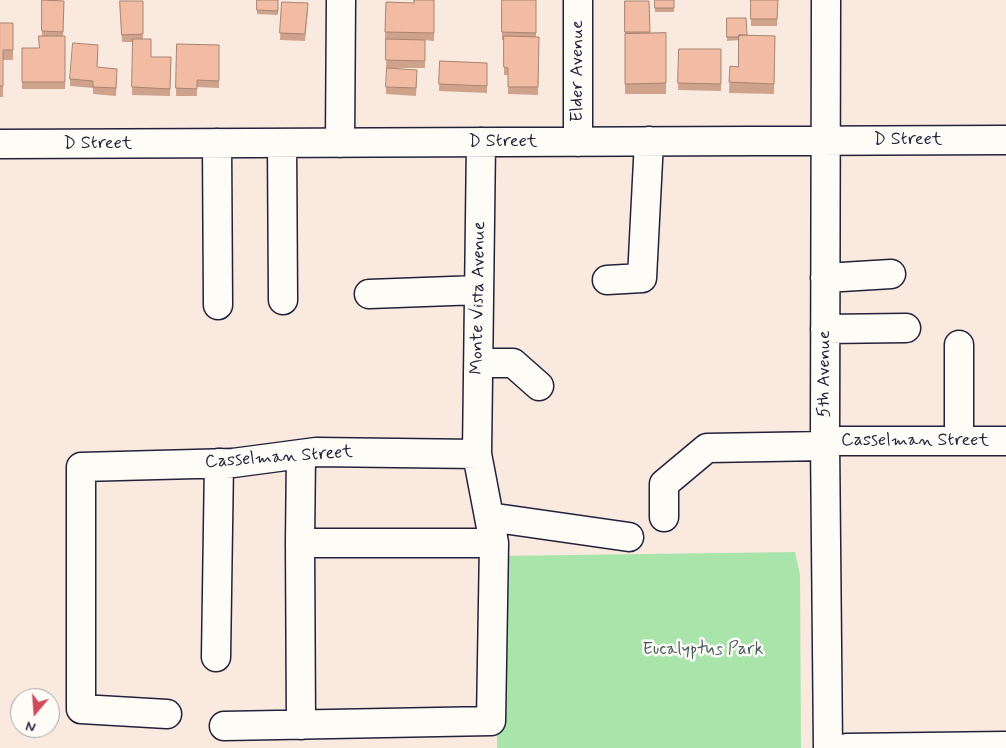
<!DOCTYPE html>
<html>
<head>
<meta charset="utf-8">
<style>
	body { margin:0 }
	#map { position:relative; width:1006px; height:748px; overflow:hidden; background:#f9e9de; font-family:Mynerve,sans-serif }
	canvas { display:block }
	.north { position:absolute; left:10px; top:688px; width:50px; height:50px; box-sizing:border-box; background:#fdfcf7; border:1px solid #a5a5ac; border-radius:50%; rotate:198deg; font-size:14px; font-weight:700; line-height:20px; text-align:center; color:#22223b }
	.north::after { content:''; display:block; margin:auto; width:18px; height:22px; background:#d1495b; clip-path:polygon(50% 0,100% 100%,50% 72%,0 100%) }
</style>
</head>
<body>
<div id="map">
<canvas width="1006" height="748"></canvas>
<div class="north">N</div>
</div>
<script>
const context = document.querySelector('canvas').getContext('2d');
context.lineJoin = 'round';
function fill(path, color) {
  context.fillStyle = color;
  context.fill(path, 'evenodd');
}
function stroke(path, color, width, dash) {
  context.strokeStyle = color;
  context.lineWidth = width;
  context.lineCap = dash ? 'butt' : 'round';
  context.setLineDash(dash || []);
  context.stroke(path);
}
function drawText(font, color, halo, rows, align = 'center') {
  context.font = font + ' Mynerve,sans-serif';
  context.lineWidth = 5;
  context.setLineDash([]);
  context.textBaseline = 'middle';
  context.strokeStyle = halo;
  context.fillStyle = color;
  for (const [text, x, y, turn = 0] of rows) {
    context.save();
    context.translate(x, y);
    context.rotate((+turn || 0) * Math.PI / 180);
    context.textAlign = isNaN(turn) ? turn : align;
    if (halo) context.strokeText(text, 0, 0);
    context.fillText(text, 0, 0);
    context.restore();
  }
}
const green = new Path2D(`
	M795,552L800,574L801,748H497V556Z`);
const minor = new Path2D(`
	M826,0L825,441L828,748
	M578,142V0
	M217,143L218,305
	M282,143L283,300
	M340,143L341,0
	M0,144L1006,140
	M825,278L891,274
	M607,280L642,278L649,141
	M369,294L479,290
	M825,329L906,328
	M959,345V441
	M479,363H513L539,386
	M825,441H1006
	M301,454L300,543H494
	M489,517L629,537
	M664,517V484L707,448L825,446
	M300,543L301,725
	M216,657L219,463
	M167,714L81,709V467L233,463L316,452L477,454
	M224,726L491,721L494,543L477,454L481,142
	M847,748L1006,746`);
const wall = new Path2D(`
	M42,0L64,1L63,36H65V89H22V48H39L42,36Z
	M257,0H278V15L257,14Z
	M434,0V41L425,40V68H386L387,39H385L386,2L414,3Z
	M502,0H536V37H539L538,95L508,94V75H504V40H502Z
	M655,0H674V12H655Z
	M751,0H778L777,26H751Z
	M120,1H143V39L151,57H171L170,96L132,95L133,42H122Z
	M625,1H649L650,33H666V94H625Z
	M282,2L308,10L305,41L280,40Z
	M727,18L747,35L775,36L774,94L729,93L730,66L738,67L739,40L727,41Z
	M0,23H13V60H3V97H0Z
	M177,44L219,45V88L197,87V96H176Z
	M679,49H721V91L678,90Z
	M98,52L97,67L117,76L116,96L93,94V88L70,86V79Z
	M440,61L487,63V93L439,91Z
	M417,77L416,96L386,94V87Z`);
const building = new Path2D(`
	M42,0L64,1L63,32L42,31Z
	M257,0H278V11L257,10Z
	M414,0H434V33L385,32L386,2L414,3Z
	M502,0H536V33L502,32Z
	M655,0H674V8H655Z
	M751,0H778L777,19H751Z
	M120,1H143V34L122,35Z
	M625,1H649L650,32H625Z
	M282,2L308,3L305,34L280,33Z
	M727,18H746L747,35H739V37H727Z
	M0,23H13V50H3V86H0Z
	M666,33V83L625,84V34Z
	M739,35L775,36L774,84L729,82L730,66L738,67Z
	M39,36H65V82H22V48H39Z
	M504,36L539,37L538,87H508V68L504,67Z
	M133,39H151V57H171L170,89L132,87Z
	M386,39L425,40V61L386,60Z
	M73,43L98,45L97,67L117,69L116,88L93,87V81L70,79Z
	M177,44L219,45V81L197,80V89L176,88Z
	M679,49H721V84L678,83Z
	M440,61L487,63V86L439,84Z
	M387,68L417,70L416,88L386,87Z`);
const streetNames = [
	["Elder Avenue",578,71,-90],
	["D Street",908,140],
	["D Street",503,142],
	["D Street",98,144],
	["Monte Vista Avenue",479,298,-89],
	["5th Avenue",825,374,-90],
	["Casselman Street",915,441],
	["Casselman Street",279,458,-4]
];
const parkNames = [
	["Eucalyptus Park",703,650]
];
fill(green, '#a9e5ab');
stroke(minor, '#22223b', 31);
stroke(minor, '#fdfcf7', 28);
fill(wall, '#cfa28c');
fill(building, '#f1bca3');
stroke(building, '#a98472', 1);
drawText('18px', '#22223b', '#fdfcf7', streetNames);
drawText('18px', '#4a5c5d', '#fdfcf7', parkNames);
</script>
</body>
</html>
